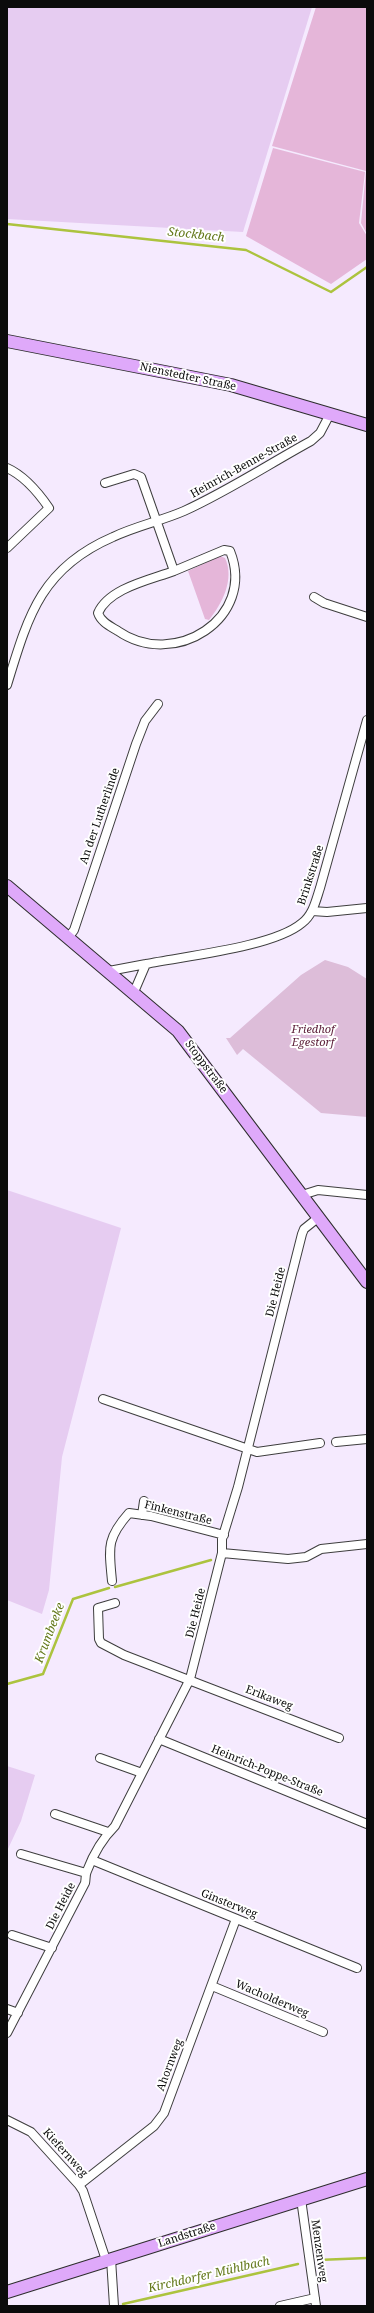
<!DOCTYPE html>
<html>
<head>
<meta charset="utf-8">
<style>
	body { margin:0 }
	#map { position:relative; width:374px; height:2313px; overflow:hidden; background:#f5eafe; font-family:"Noto Serif",serif }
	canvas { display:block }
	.frame { position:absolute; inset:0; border:8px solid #0b0b0b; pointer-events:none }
</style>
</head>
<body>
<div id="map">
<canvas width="374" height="2313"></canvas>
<div class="frame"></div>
</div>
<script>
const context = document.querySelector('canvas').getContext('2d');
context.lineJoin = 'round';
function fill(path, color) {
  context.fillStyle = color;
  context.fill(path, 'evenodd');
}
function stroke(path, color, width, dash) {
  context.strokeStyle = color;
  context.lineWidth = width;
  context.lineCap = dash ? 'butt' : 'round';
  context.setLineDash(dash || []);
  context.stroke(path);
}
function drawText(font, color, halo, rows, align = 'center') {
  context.font = font + ' "Noto Serif",serif';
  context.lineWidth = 4;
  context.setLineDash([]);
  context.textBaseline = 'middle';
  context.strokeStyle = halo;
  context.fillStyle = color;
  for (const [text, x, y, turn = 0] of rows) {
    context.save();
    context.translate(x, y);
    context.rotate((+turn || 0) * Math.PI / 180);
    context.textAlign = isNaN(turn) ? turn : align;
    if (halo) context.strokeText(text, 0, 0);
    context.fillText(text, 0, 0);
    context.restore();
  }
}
const farmland = new Path2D(`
	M7,7H312L243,232L7,219Z
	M7,1190L121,1228L62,1457L49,1590L42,1614L7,1600Z
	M7,1766L35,1775L21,1821L7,1851Z`);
const green = new Path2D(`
	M316,7H367V234L361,223L366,171L272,146Z
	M273,148L365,172L359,223L367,236V259L331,284L246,236Z
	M220,556L225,558C235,579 222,604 209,620L205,619L188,571Z`);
const cemetery = new Path2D(`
	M325,960L348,967L367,979V1117L321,1113L243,1049L237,1055L226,1038H230L301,975Z`);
const stream = new Path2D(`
	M7,224L246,250L331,292L367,267
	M115,1587L211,1560
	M7,1684L43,1674L73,1599L109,1588
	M318,2260L367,2258
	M123,2304L298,2264`);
const street = new Path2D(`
	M7,468C25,476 38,492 49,508L7,548
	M105,483L134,474L141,477L174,571L224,550L230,551C257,618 174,670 118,631C110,626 101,622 98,613C109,588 150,580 174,571
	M314,597L324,603L367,617
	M7,685C28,616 41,568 113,537C136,526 161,521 184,511C228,491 269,464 311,441L320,433L330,414
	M312,911L327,912L367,908
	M68,938L74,930L136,744L145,721L158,704
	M109,971L146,964
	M134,992L146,964C185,956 274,947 302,923C313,915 316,900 320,888L367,720
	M302,1195L318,1190L367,1195
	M103,1399L257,1452L320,1443
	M336,1442L367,1439
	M142,1515L144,1501
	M222,1553L288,1559L306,1557L321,1549L367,1544
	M112,1581C109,1548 106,1539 129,1513L151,1516L224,1535
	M115,1603L98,1608L99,1639L101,1643L124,1655L339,1738
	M159,1739L367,1824
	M100,1758L142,1773
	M55,1814L108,1832
	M21,1854L86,1873
	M92,1860L357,1968
	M12,1935L52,1948
	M212,1986L323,2032
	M7,2009L18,2013
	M7,2033L85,1883C86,1879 85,1875 87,1871C93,1855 103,1838 115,1826L190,1679L222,1553V1539L238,1487L302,1234L304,1229L319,1217
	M7,2120L31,2132L79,2185L83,2191L106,2260
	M79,2185L154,2126L164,2113L236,1919
	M301,2199L316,2306
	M111,2259L114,2306
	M280,2306L315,2298`);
const secondary = new Path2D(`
	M7,341L231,385L367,425
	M7,886L178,1031L367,1282
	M7,2292L367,2179`);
const streetNames = [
	["Nienstedter Straße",188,377,12],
	["Heinrich-Benne-Straße",244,466,-29],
	["An der Lutherlinde",100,816,-71],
	["Brinkstraße",311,875,-72],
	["Stoppstraße",206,1067,53],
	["Die Heide",276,1292,-76],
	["Finkenstraße",178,1513,14],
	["Die Heide",196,1613,-76],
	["Erikaweg",269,1698,21],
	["Heinrich-Poppe-Straße",267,1771,22],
	["Ginsterweg",229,1904,22],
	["Die Heide",61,1906,-63],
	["Wacholderweg",272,1999,23],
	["Ahornweg",170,2065,-69],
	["Kiefernweg",65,2153,48],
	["Landstraße",187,2235,-18],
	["Menzenweg",319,2251,82]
];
const parkNames = [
	["Friedhof",313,1030],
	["Egestorf",313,1043]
];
const waterNames = [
	["Stockbach",196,235,6],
	["Krumbeeke",50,1633,-69],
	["Kirchdorfer Mühlbach",209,2275,-13]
];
fill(farmland, '#e6ccf1');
fill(green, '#e5b6d9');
fill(cemetery, '#ddbdd9');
stroke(stream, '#acc33e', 2.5);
stroke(street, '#3e3e3e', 10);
stroke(secondary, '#2d2d2d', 14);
stroke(street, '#fff', 8);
stroke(secondary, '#dfa9fa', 12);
drawText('11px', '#0b0b0b', '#fff', streetNames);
drawText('italic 11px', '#5d203a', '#fff', parkNames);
drawText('italic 12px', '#64791b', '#fff', waterNames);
</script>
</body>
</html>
